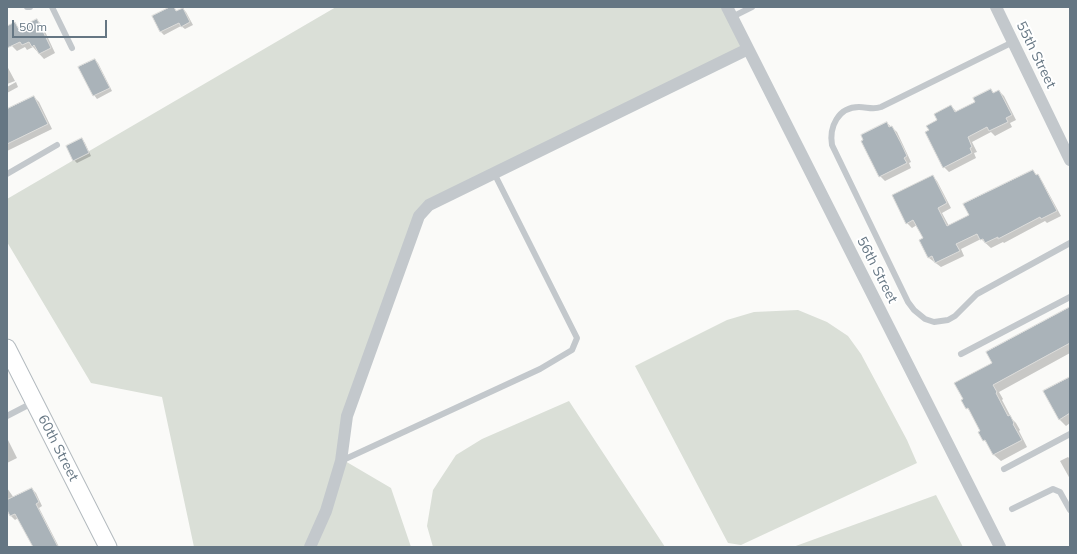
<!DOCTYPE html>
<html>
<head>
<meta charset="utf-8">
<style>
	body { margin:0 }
	#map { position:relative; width:1077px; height:554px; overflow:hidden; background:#fafaf8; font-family:Mulish,sans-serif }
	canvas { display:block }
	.frame { position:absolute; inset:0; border:8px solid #657683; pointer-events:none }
	.scale { position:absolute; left:12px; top:20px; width:95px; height:18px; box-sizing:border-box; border:2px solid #657683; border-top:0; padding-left:5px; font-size:12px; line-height:14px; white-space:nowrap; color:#657683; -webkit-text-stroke:3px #fff; paint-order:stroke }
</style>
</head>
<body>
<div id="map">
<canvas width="1077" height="554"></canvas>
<div class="frame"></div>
<div class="scale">50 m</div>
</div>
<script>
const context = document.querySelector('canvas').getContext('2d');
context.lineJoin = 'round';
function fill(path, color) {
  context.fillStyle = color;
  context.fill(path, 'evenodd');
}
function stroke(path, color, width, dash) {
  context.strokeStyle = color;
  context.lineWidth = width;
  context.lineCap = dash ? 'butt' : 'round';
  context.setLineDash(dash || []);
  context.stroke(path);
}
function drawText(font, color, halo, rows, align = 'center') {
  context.font = font + ' Mulish,sans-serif';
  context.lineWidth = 4;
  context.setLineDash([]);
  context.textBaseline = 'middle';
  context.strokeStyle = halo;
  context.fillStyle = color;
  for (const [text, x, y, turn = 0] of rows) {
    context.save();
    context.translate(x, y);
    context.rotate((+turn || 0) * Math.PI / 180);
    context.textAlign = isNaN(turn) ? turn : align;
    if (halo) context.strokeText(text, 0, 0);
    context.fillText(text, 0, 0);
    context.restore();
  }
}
const green = new Path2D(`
	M336,7H724L748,49L429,205L347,416L345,461L391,488L411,547H194L162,397L91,383L7,242V199Z
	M798,310L827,322L848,336L861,354L907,440L917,463L741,545L728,543L635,366L727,320L754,312Z
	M569,401L665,547H433L427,526L433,490L456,455L482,439Z
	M936,495L963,547H793Z`);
const shadow = new Path2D(`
	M172,7L177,12L183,9L186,12L193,25L185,29L181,26L164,35L161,32Z
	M37,20L42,25L55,53L44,59L33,47L27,50L25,47L17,51L12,46L7,36V28L15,24L20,29Z
	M95,60L98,63L112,91L97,99L94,95Z
	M7,66L15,81L7,84Z
	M16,82L18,87L7,93V87Z
	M991,90L994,93L999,91L1004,96L1016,120L1010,123L1012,127L995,136L991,132L972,142L977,152L974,153L976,158L949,172L944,167L930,131L951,106L957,112L976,102Z
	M34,97L39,102L52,129L7,151V110Z
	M887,123L897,132L911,162L909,163L911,168L885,181L880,176Z
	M82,139L85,143L91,156L77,163L74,160Z
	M1033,171L1042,181L1061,216L1047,223L1045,221L1004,243L1003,242L991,248L981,239L961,249L964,256L941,267L929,258L920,241L924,239L917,225L912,228L907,223L932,176L937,181L951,208L942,213L949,226L970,216Z
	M1070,308V353L999,392L1003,399L1002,400L1012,419L1016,423L1020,430L1019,431L1027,447L1001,461L994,455L989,445L984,440L981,431L971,412L967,408L993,363Z
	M1070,378V423L1066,426L1059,419Z
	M7,438L17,458L7,463Z
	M1068,457L1070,459V479L1060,461Z
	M7,488L14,498L32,489L36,493L42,506L39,508L59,547H34L18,518L15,520L11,516L7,508Z`);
const building = new Path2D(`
	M170,7H174L176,11L183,8L190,22L181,27L179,23L160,32L152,16Z
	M37,19L51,48L39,54L34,45L32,47L29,42L22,45L20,42L7,48V26L15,22L18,28Z
	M95,59L110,88L93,96L78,67Z
	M991,89L993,93L999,90L1012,115L1006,118L1008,122L989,131L987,127L968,137L972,147L970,148L972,153L943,168L925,132L929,130L926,126L937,120L934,114L951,105L955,112L975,102L973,98Z
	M34,96L48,124L7,144V109Z
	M887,122L889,127L892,126L901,143L907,156L904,158L907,163L879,177L861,141L863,140L861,135Z
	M82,138L89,153L73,161L66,146Z
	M1033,170L1036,175L1038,174L1057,211L1041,219L1040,217L998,239V237L985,243L983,239L980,240L977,234L956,244L960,251L935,263L932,256L928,258L919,240L923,238L913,220L906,224L892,195L933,175L947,203L938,208L947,226L969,215L963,204Z
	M1070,307V343L993,385L997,392L996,393L1008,416L1010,415L1014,423L1013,424L1022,440L993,455L985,440L983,441L978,432L980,431L968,408L966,409L961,400L963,399L954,383L992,363L986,352Z
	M1070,377V413L1059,420L1043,391Z
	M32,488L39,502L36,504L58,547H33L15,514L10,516L7,510V500Z`);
const lane = new Path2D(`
	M27,7H30
	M52,7L72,48
	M732,17L752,7
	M1013,42L881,107C873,110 867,107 859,107C838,107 829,127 832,145L908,302L914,310L925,319L934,322L948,320L955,316L977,294L1070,243
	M7,174L57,145
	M961,354L1070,297
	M7,416L34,402
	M341,461L540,369L572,350L577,338L494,173
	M1004,469L1070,434
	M1012,509L1053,489L1060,492L1070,510`);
const street = new Path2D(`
	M727,7L1000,547
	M996,7L1070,160
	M310,547L326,511L341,461L347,416L419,216L429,205L748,49`);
const secondary = new Path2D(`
	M7,348L108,547`);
const streetNames = [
	["55th Street",1036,55,64],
	["56th Street",877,270,63],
	["60th Street",58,448,63]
];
fill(green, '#dadfd7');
fill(shadow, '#0003');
fill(building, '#aab3b9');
stroke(building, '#dcdcda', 1);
stroke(secondary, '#b3babf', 19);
stroke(lane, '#c3c8cc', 6);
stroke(street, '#c3c8cc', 12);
stroke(secondary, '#fff', 17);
drawText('14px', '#657683', '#fff', streetNames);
</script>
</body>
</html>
